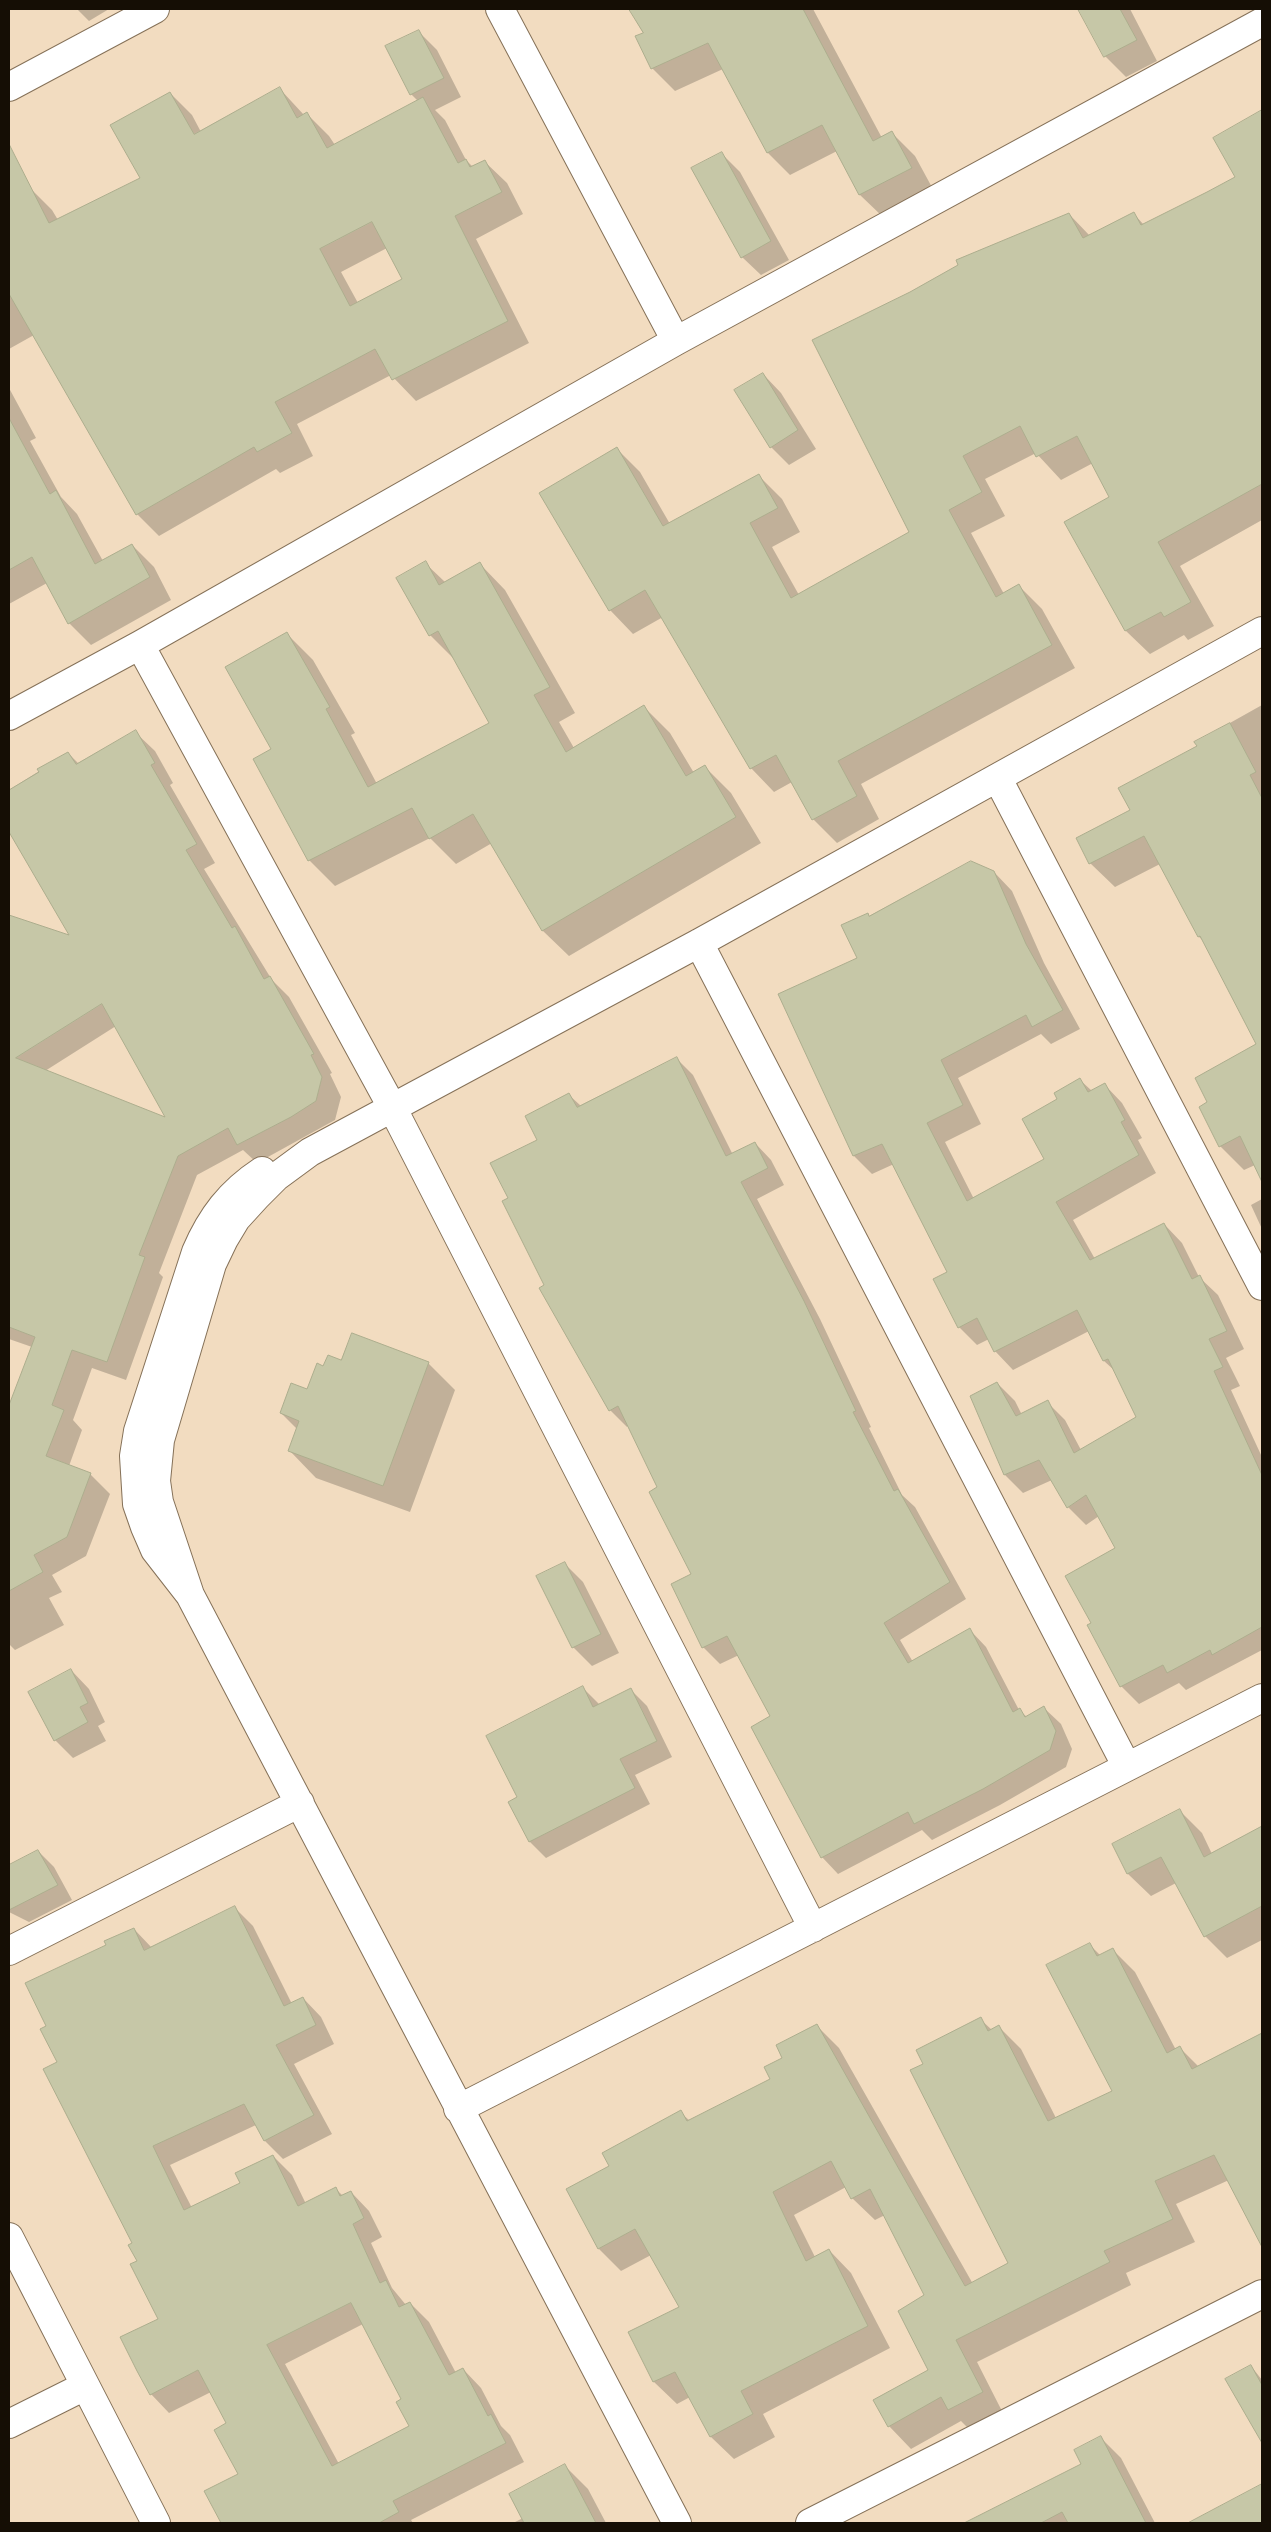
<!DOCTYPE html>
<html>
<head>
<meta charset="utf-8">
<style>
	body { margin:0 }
	#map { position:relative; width:1271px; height:2532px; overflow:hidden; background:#f2dcc0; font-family:Commissioner,sans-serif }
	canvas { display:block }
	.frame { position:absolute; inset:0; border:10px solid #150e05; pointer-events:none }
</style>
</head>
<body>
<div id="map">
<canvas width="1271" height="2532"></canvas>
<div class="frame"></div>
</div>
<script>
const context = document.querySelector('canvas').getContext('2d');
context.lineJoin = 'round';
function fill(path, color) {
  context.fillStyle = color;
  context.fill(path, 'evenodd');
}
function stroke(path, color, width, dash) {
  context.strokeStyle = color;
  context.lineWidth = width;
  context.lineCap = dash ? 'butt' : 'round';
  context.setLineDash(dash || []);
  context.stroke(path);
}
const shadow = new Path2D(`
	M77,9H109L89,21Z
	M631,9H813L882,138L892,133L915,156L934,191L883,217L860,195L837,151L790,175L768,153L723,69L675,91L652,68L645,33Z
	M1080,9H1130L1157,61L1126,77L1105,56Z
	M418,31L437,50L461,97L435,110L445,120L466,160L473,167L484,161L507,183L523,214L476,239L529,343L416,401L391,375L297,424L313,456L280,473L276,469L159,536L137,514L34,335L9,349V198L30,188L52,210L58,220L142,178L170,93L192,115L201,132L280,89L304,115L307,114L329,136L335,145L418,101L411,94ZM387,248L404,280L358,303L341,272Z
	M1262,111V520L1180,566L1214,626L1188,640L1184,635L1150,654L1126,631L1066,522L1111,498L1093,463L1061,480L1036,453L985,479L1005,516L971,533L1004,594L1019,586L1042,609L1075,668L861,784L879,819L837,843L813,819L792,782L774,792L751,768L663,617L633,634L610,610L617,449L640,472L670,524L758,475L782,499L800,532L772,547L799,595L911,533L1069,214L1090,236L1134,214L1144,225L1237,177L1215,138Z
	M722,154L740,172L789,260L761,275L742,257Z
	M763,374L781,393L816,449L789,465L771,447Z
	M9,388L36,438L30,441L61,497L77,514L103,561L132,545L154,567L171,600L91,645L69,623L47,583L9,604Z
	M425,563L445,582L480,564L505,590L575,713L559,722L574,748L644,707L670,733L694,773L705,767L731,793L761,843L569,956L543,931L492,843L456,864L430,838L335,886L309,860L254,760L273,750L287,634L313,660L355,733L351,735L377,784L491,723L456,661L430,635Z
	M1262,705V1179L1255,1165L1244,1170L1220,1146L1209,1103L1258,1044L1205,942L1199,937L1160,864L1115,887L1090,863L1131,811L1198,747L1196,742Z
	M135,732L155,751L173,783L170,785L215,863L204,869L272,980L289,997L332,1073L330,1074L341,1097L335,1120L257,1163L243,1150L197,1175L159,1273L163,1277L126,1380L92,1368L73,1420L82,1430L69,1466L90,1474L110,1494L86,1556L52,1575L62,1592L49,1598L64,1625L15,1650L9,1644V1520L37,1505L9,1494V1408L32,1347L9,1339V917L72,937L9,829V790L68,753L79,764ZM116,1026L168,1120L45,1071Z
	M994,872L1012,891L1044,963L1080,1029L1051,1044L1041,1034L958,1078L981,1124L945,1142L974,1199L1046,1159L1059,1099L1080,1080L1092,1091L1104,1084L1122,1103L1142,1138L1138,1140L1156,1173L1073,1220L1095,1259L1164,1224L1182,1243L1199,1277L1218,1295L1244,1349L1226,1358L1240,1386L1231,1390L1262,1457V1650L1186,1690L1179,1683L1139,1704L1121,1686L1093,1623L1117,1548L1099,1516L1086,1525L1068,1507L1052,1480L1023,1493L1005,1475L997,1383L1015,1401L1022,1415L1047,1402L1065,1420L1081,1450L1137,1418L1115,1371L1104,1361L1089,1331L1013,1370L995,1351L989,1339L977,1345L959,1327L948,1273L894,1164L872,1174L854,1156L779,994L859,959L868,914L870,917Z
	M677,1059L693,1075L733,1155L755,1143L771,1160L784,1185L757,1199L820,1319L871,1427L869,1428L902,1495L915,1507L966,1599L900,1640L913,1662L970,1630L986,1647L1019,1710L1027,1717L1044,1708L1061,1724L1072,1749L1066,1767L1000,1805L932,1840L922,1830L838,1874L822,1857L772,1717L739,1655L720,1664L703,1647L692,1575L659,1488L628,1426L627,1427L610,1410L546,1286L510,1198L539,1140L569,1095L581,1106Z
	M1262,1199V1229L1251,1205Z
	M342,1362L428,1363L455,1390L410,1512L316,1478L289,1450L297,1429L281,1413L308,1391L324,1368Z
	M564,1563L583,1582L619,1653L592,1666L573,1647L538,1577Z
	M71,1670L89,1689L105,1722L98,1726L106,1741L73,1758L55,1740Z
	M583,1688L600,1705L631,1690L647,1706L672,1757L635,1775L650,1804L546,1858L530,1842L519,1798Z
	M1180,1811L1202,1833L1212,1854L1262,1827V1940L1227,1958L1205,1936L1176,1883L1151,1896L1128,1874L1114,1844Z
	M38,1851L54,1867L72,1900L29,1922L9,1912V1867Z
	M234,1907L253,1926L292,2004L303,1998L321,2017L334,2044L294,2064L332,2134L283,2159L265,2141L256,2125L170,2165L192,2208L242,2184L273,2156L292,2175L306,2204L336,2189L343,2196L351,2192L369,2211L382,2237L371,2243L392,2288L406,2305L410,2303L429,2322L456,2373L463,2369L481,2388L501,2426L510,2435L524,2462L411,2520L413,2523H222L206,2492L240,2475L228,2423L211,2392L169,2413L151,2394L160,2319L134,2243L58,2062L48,2026L108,1945L134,1929L152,1948ZM363,2324L402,2400L411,2426L339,2464L285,2364Z
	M1090,1945L1100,1955L1112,1949L1135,1972L1176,2050L1180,2048L1199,2067L1262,2034V2244L1229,2180L1176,2204L1195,2242L1126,2273L1131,2285L977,2362L1004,2415L971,2431L961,2421L911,2449L889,2426L930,2371L926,2296L885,2215L875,2220L852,2198L846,2187L794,2215L815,2257L829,2250L851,2273L890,2348L763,2414L775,2437L734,2459L711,2437L690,2397L677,2404L654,2382L629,2333L681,2307L651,2255L621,2271L599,2249L611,2166L680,2112L690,2121L771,2079L783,2059L816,2025L839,2048L973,2284L1010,2264L925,2064L980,2019L992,2030L999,2027L1021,2049L1056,2118L1114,2092Z
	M1251,2366L1262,2380V2416L1254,2421Z
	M1101,2438L1121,2458L1155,2523H967L1083,2464Z
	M565,2466L588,2489L606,2523H513L523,2518Z
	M1262,2485V2523H1197L1196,2521Z`);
const building = new Path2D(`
	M629,9H803L873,141L892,131L912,168L859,195L822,125L767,153L708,43L651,69L635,36L643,33Z
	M1078,9H1120L1137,40L1104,57Z
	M419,30L444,78L410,95L385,46Z
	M280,87L297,118L307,112L327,148L423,97L458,163L466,159L470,167L485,160L502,192L455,216L508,321L392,380L375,349L275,402L292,433L257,452L254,447L136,515L9,294V144L49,223L140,178L110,125L170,92L194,134ZM372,222L402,279L350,306L320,249Z
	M1262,110V484L1158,542L1191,602L1164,617L1161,612L1125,631L1064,522L1109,497L1077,436L1036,457L1020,426L963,456L982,492L949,510L996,597L1019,584L1052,645L838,761L857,796L812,820L776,755L750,769L645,590L609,611L539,493L617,447L663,526L759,474L778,508L750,523L791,598L909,532L812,340L910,292L958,265L956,260L1069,213L1083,238L1134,212L1141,225L1207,192L1235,177L1213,138Z
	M722,152L771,241L741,258L691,168Z
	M763,373L798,430L770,448L734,390Z
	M9,418L50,494L56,490L95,564L132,544L150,577L68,624L32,557L9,570Z
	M426,561L439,585L480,562L550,687L534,695L566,752L644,705L686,776L705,765L736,817L542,931L473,814L429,839L412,808L308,861L253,759L271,749L225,667L287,632L330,707L326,709L368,787L489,723L438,631L429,636L396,578Z
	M1230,723L1256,772L1250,775L1262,798V1182L1240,1136L1219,1147L1199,1107L1207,1102L1195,1078L1256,1044L1200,936L1198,937L1144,836L1089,864L1076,838L1130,810L1118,788L1197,746L1194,742Z
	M136,730L155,763L151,765L197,844L186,850L232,928L235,926L264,979L270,976L314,1054L311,1055L322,1077L316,1101L291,1117L237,1145L228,1128L178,1156L139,1255L145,1257L107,1362L72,1350L52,1405L64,1410L46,1456L91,1473L67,1537L34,1555L43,1572L9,1591V1405L35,1337L9,1327V915L69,935L9,832V790L39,772L37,769L68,752L76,764ZM102,1004L165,1117L16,1058Z
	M971,861L994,871L1026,944L1063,1010L1032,1027L1026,1015L941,1060L963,1105L927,1123L967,1201L1044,1159L1022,1119L1057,1099L1054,1093L1080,1078L1088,1092L1105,1083L1125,1120L1121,1122L1139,1155L1056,1202L1090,1260L1164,1223L1192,1279L1200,1275L1227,1331L1209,1339L1223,1367L1214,1371L1262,1475V1627L1212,1655L1210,1650L1167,1673L1163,1665L1120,1687L1087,1625L1091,1623L1065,1576L1115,1548L1086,1495L1067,1508L1039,1460L1004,1475L970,1396L997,1382L1016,1416L1048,1400L1074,1453L1136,1417L1108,1359L1103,1361L1077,1310L994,1352L977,1318L958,1328L933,1279L947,1272L882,1144L853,1156L778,994L857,958L841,925L868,913L869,916Z
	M677,1057L726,1156L755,1142L768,1168L741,1182L804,1301L856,1411L853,1412L894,1491L898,1489L950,1582L884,1623L908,1663L970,1628L1013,1712L1020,1708L1025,1717L1044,1706L1056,1731L1050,1750L983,1789L914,1824L908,1812L821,1858L751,1727L770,1716L727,1636L702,1648L671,1584L691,1574L649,1492L657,1487L618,1406L609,1411L539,1288L544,1285L502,1201L508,1198L490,1163L537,1140L525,1116L569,1093L577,1107Z
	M352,1333L429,1362L383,1486L288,1451L299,1421L280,1413L291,1383L307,1389L317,1363L323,1366L328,1355L341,1360Z
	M565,1562L601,1634L572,1648L536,1576Z
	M71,1669L88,1703L80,1707L88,1722L54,1741L28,1692Z
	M583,1686L593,1707L631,1688L657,1741L620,1759L635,1788L529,1842L508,1802L517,1797L486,1736Z
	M1180,1809L1204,1857L1262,1826V1906L1204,1937L1161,1857L1127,1874L1112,1844Z
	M38,1850L58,1885L9,1910V1865Z
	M235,1906L284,2006L303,1997L316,2025L276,2045L314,2115L264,2141L244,2104L153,2146L184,2210L240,2183L235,2173L273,2155L298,2206L336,2187L340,2196L351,2191L364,2218L353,2224L380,2283L386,2280L399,2307L410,2302L449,2375L463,2368L488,2416L491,2414L506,2443L393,2501L399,2512L379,2523H221L204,2491L238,2474L214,2430L226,2423L198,2370L150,2395L137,2371L120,2337L158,2319L130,2264L137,2261L128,2245L132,2243L43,2069L57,2062L40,2029L46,2026L25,1983L106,1945L104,1941L134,1928L144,1950ZM351,2303L401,2399L396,2402L409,2426L332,2466L267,2345Z
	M1090,1943L1097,1956L1113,1948L1167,2053L1180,2046L1192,2069L1262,2033V2247L1214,2155L1155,2181L1173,2219L1104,2251L1110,2262L956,2340L983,2392L948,2410L941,2397L888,2427L873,2400L928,2370L898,2311L924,2295L870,2189L851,2199L831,2161L773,2192L806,2261L829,2249L868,2326L741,2391L753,2414L710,2437L675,2372L653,2382L628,2332L679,2307L635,2229L598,2249L566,2189L609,2166L602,2153L681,2110L687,2121L770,2079L764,2067L782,2058L776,2045L817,2024L965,2286L1008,2263L910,2070L923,2064L916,2050L981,2017L988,2031L999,2025L1048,2121L1112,2091L1046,1965Z
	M1251,2365L1262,2385V2443L1225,2379Z
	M1101,2436L1146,2523H1068L1062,2512L1041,2523H964L1081,2464L1074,2450Z
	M565,2464L596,2523H524L509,2494Z
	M1262,2484V2523H1188Z`);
const street = new Path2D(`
	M500,9L676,341
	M9,87L155,9
	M140,645L392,1107L813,1928
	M9,716L140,645L676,341L1262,22
	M998,779L1262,1286
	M699,943L1127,1767
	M262,1171C230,1192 211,1217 196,1252L138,1431L134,1456L137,1504L145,1527L155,1550L190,1595L677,2523
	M190,1595L159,1502L156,1481L160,1440L212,1264L224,1239L236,1219L257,1196L276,1177L310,1152L699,943L1262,631
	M9,1951L300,1803
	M458,2109L1262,1698
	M9,2237L156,2523
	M9,2424L85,2386
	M810,2523L1262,2294`);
fill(shadow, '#0003');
fill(building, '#c6c7a7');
stroke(building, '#acad8d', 1);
stroke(street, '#857158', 30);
stroke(street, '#fff', 28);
</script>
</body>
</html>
